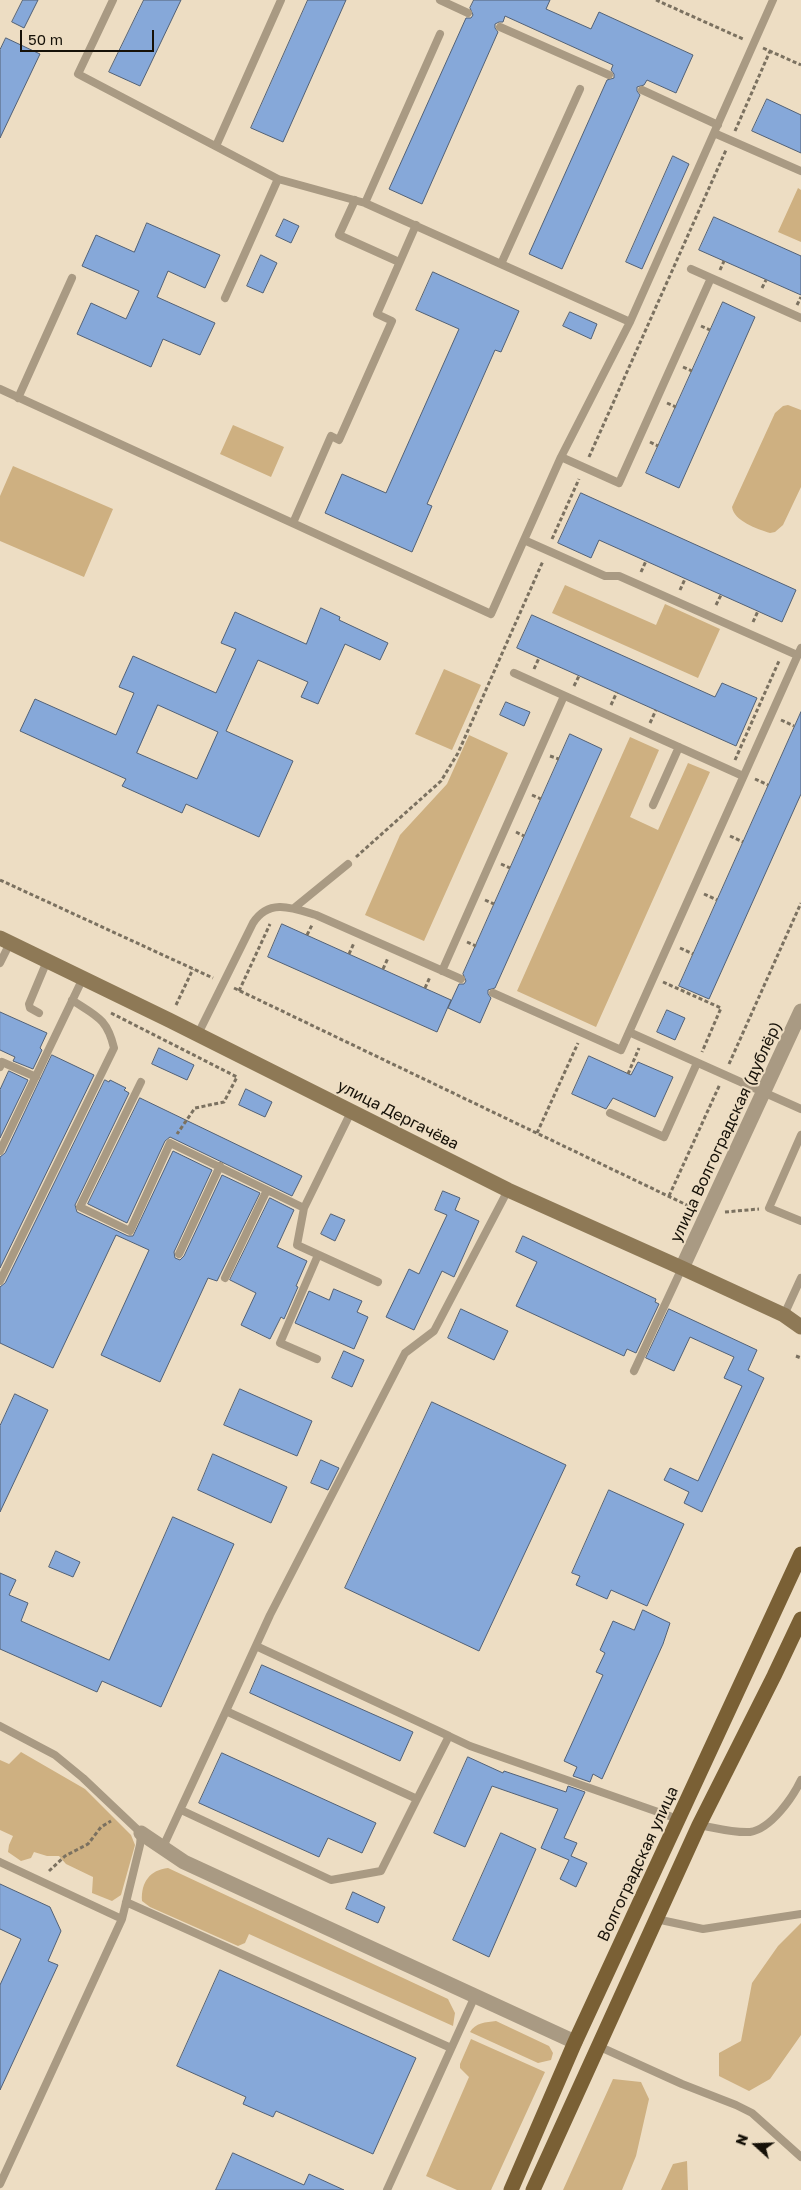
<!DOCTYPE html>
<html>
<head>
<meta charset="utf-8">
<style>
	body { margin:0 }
	#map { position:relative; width:801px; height:2190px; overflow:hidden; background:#edddc3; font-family:"Golos Text",sans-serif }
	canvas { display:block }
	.north { position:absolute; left:731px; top:2120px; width:50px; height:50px; -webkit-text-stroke:4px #edddc3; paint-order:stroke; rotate:290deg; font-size:14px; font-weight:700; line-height:20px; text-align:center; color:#161108 }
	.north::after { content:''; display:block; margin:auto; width:18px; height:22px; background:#161108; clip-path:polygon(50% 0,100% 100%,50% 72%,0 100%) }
	.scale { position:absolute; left:20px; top:30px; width:134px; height:22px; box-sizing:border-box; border:2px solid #161108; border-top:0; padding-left:6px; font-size:15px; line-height:18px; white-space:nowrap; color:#161108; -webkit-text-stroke:4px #edddc3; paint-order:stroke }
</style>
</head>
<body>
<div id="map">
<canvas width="801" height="2190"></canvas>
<div class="north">N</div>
<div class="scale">50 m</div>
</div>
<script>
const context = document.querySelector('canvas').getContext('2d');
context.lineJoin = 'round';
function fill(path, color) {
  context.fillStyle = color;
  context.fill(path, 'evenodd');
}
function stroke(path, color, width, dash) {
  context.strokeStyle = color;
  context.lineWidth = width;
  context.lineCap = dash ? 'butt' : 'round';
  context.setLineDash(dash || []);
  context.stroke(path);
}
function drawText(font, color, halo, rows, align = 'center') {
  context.font = font + ' "Golos Text",sans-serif';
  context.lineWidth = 4;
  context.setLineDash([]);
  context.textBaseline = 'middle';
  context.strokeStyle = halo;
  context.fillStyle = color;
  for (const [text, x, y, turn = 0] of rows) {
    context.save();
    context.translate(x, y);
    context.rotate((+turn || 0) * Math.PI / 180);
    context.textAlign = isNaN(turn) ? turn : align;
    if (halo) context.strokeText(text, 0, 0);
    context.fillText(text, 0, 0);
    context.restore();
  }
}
const green = new Path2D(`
	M798,188L801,190V242L778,232Z
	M788,405L801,410V487L783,525L775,532L770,533C757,529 734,521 732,507L775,413L783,406Z
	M233,425L284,447L271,477L220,454Z
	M13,466L113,509L84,577L0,541V496Z
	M565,585L656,625L665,604L720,629L698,678L552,613Z
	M444,669L481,685L452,750L415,734Z
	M469,735L508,753L424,941L365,915L400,835L447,784Z
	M630,737L659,750L630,817L658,830L688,763L710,772L596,1027L517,991Z
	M21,1752L85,1789L131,1835L135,1845L121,1895L112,1901L92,1893L93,1877L66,1864L59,1856H47L34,1852L31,1858L21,1861L8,1852L9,1845L13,1836L0,1830V1760L9,1764Z
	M168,1868L448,1999L455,2013L453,2026L249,1934L245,1943L238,1946L150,1907L142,1901C141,1882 150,1870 168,1868Z
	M801,1923V2035L770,2079L749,2091L719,2076V2053L741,2041L752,1983L778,1946Z
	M496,2021L549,2046L553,2053L551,2060L538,2063L470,2032C475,2023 486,2022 496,2021Z
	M471,2039L545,2072L491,2190H457L426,2176L469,2077L460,2068V2064Z
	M613,2079L641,2082L649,2099L636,2156L622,2190H563Z
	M687,2161L688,2190H661L673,2164Z`);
const building = new Path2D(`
	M23,0H38L24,28L12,22Z
	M144,0H181L140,86L109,72Z
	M308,0H346L283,142L251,128Z
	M474,0H550L546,9L591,29L599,12L693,55L676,93L647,80L644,85L637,87V91L640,95L562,269L529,254L607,80L614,78V74L611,70L613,65L505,16L503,22H499L495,24V28L498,32L422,204L389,189L466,18H471L473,15L470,8Z
	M6,38L40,54L0,138V50Z
	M767,99L801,115V153L752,131Z
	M673,156L689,164L642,269L626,262Z
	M714,217L801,256V295L699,250Z
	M284,219L299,226L291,243L276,236Z
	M147,223L220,255L205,288L168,271L157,297L215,323L200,355L163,339L151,367L77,334L91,303L126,319L139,291L82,266L96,235L134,252Z
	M261,255L277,263L263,293L247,286Z
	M433,272L519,311L501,352L495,350L427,504L432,506L412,552L325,513L342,474L386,493L459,329L416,310Z
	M723,302L755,317L679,488L646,473Z
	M570,312L597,324L591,339L563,326Z
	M581,493L796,590L782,622L599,540L591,558L558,543Z
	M321,608L340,617L339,620L388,643L380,660L345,644L318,704L301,697L308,682L258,660L226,731L293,761L259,837L186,804L182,813L122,786L126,779L20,731L35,699L116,735L134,693L119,687L133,656L216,693L236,649L221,643L235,612L306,644ZM158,705L218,732L197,779L137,753Z
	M532,615L715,697L722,683L757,698L736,746L517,648Z
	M506,702L530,712L524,726L500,715Z
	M801,712V794L709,999L679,986Z
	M570,734L602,749L495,988L488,990V994L491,998L480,1023L448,1008L459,984H464L466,981L463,974Z
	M282,924L451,1000L437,1032L268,957Z
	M667,1010L685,1018L675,1040L657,1032Z
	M0,1012L47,1033L40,1048L42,1050L33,1069L13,1061L15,1057L0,1050Z
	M159,1048L194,1065L187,1080L152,1064Z
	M52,1055L94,1075L0,1268V1157L5,1153Z
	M589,1056L631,1075L638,1062L673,1077L655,1117L613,1098L606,1109L572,1094Z
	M9,1071L28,1080L0,1138V1090Z
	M105,1080L109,1082L110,1080L126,1088L124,1090L129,1093L75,1205L77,1212L128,1236H133L173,1151L212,1170L174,1252L175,1258L180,1260L184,1256L222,1175L260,1193L217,1281L208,1278L160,1382L101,1355L149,1250L116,1235L53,1368L0,1343V1287L5,1283Z
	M246,1089L272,1102L265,1117L239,1105Z
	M140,1098L302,1176L292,1196L170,1137L165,1141L127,1223L88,1204Z
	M443,1191L460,1198L455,1210L479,1221L454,1277L442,1271L414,1330L386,1317L409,1269L419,1274L447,1215L435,1210Z
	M270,1198L294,1210L277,1247L307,1261L296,1286L298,1287L284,1319L281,1317L270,1339L241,1325L256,1293L230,1280Z
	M331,1214L345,1220L335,1241L321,1234Z
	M523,1236L656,1299L655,1302L659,1304L636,1353L627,1349L624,1356L516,1306L537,1262L516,1252Z
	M334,1289L362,1301L357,1312L368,1317L354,1349L295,1323L309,1291L329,1300Z
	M461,1309L508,1331L494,1360L448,1338Z
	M669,1309L757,1350L748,1370L764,1378L702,1512L684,1503L689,1492L664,1480L670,1468L698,1481L742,1386L724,1378L734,1357L690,1337L674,1371L646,1358Z
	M344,1351L364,1360L352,1387L332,1378Z
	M240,1389L312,1421L297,1456L224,1425Z
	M15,1394L48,1410L0,1512V1426Z
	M432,1402L566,1465L479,1651L345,1588Z
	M213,1454L287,1487L271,1523L198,1490Z
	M321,1460L339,1468L328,1490L311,1483Z
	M609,1490L684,1524L647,1606L611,1590L607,1599L576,1585L580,1576L572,1573Z
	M173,1517L234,1544L161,1707L102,1681L97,1692L0,1649V1573L16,1580L9,1595L28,1603L21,1621L109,1660Z
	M56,1551L80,1562L73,1577L49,1567Z
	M643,1610L670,1623L663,1644L602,1779L593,1774L590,1782L573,1776L577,1767L564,1761L603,1675L596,1672L605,1653L600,1650L613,1621L634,1630Z
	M262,1665L413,1732L400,1761L250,1693Z
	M222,1753L376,1823L362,1853L328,1838L319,1857L199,1803Z
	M468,1757L503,1773L504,1771L566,1792L568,1786L585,1792L564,1838L577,1843L571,1856L587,1863L576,1887L560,1879L569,1860L541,1848L558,1809L492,1786L465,1847L434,1833Z
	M501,1833L536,1849L489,1957L453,1940Z
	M0,1884L50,1907L61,1931L48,1961L58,1965L0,2090V1985L21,1939L0,1929Z
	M353,1892L385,1907L378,1923L346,1909Z
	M220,1970L416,2058L373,2154L276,2111L273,2117L243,2104L246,2097L177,2066Z
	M233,2153L304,2185L309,2174L344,2190H216Z`);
const path = new Path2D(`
	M656,0L743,39
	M763,48L801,65
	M735,131L770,51
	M720,270L724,261
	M762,288L766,280
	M797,305L801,297
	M701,326L710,330
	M683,367L692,371
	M667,403L676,407
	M650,442L658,446
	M589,457L726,150
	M552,539L579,479
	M641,572L646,561
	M680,590L685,579
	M716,605L721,595
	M753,622L758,611
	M534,669L539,658
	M574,686L579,676
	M611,705L617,692
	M781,720L794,726
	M650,723L656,710
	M550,756L559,759
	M735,760L779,661
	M755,779L768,785
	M532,795L541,799
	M516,832L524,836
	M730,836L743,842
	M356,857L441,781L458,753L543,561
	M501,864L510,868
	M0,880L213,978
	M704,894L717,900
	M485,900L494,904
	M307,935L312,925
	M467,942L476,946
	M680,948L693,954
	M349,954L354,943
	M383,969L388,958
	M663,982L721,1008L702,1052
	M234,988L693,1208
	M425,988L430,977
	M239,991L270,924
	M176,1005L193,969
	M111,1013L237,1077L224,1102L195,1108L177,1134
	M729,1064L801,903
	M628,1074L639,1048
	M537,1133L578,1043
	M669,1196L720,1084
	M725,1212L759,1209
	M796,1356L801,1358
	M49,1871L65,1856L88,1844L101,1827L111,1821`);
const lane = new Path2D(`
	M113,0L78,74L278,179L365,203L630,322
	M440,0L468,13
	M500,27L609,75
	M642,90L718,125
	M714,133L801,171
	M216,146L281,0
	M355,200L339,235L399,262
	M365,203L440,34
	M501,264L580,89
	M691,269L801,318
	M225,298L278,179
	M0,389L491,614L561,457L630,322L773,0
	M18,398L72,278
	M561,457L619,483L711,278
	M293,523L331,436L339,440L392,321L377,314L416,225
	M524,540L605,576H619L797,655
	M514,673L743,776
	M653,805L679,747
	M294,908L348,864
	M0,963L10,943
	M442,971L564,696
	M493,993L621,1050L801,648
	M39,1013L30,1008L29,1004L47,961
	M629,1032L801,1109
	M198,1034L253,923C269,898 293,908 316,915L461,979
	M0,1067L2,1062L36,1077
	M141,1082L80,1207L130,1231L170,1143L304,1208
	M351,1112L304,1208L297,1245L378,1282
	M610,1113L664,1137L697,1063
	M801,1135L769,1208L801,1221
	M0,1151L83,978
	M508,1190L434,1331L405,1353L270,1615L226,1711L417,1799L449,1736L470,1746L678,1819
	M179,1254L220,1166
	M225,1278L267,1190
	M0,1281L114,1048C107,1018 96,1016 72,1000
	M784,1315L801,1278
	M317,1359L280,1343L318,1255
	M634,1371L682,1268
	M256,1646L449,1736
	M0,1726L55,1755L83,1778L141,1833L140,1845L122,1919
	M181,1810L331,1880L381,1871L417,1799
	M699,1825C716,1828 733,1833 750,1832C771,1829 793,1797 801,1780
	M162,1849L226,1711
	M0,1862L122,1919L0,2184
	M126,1902L451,2048
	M656,1919L703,1929L801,1914
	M598,2046L682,2084L736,2105L752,2113L801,2157
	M387,2190L475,1996`);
const street = new Path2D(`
	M682,1268L801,1011
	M141,1833L184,1862L575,2042`);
const secondary = new Path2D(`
	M0,938L169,1020L508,1190L682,1268L784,1315L801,1327`);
const primary = new Path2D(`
	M511,2190L575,2042L801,1554
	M533,2190L699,1825L774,1676L801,1619`);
const streetNames = [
	["улица Дергачёва",398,1115,27],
	["улица Волгоградская (дублёр)",726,1132,-65],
	["Волгоградская улица",638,1864,-65]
];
fill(green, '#ceb081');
fill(building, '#86a8d9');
stroke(building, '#526176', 1);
stroke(path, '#7b7160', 3, [4, 2.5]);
stroke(lane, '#a99a83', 8);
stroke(street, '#a99a83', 15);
stroke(secondary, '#8e7956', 15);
stroke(primary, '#7a6035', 15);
drawText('16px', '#161108', '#edddc3', streetNames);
</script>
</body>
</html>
